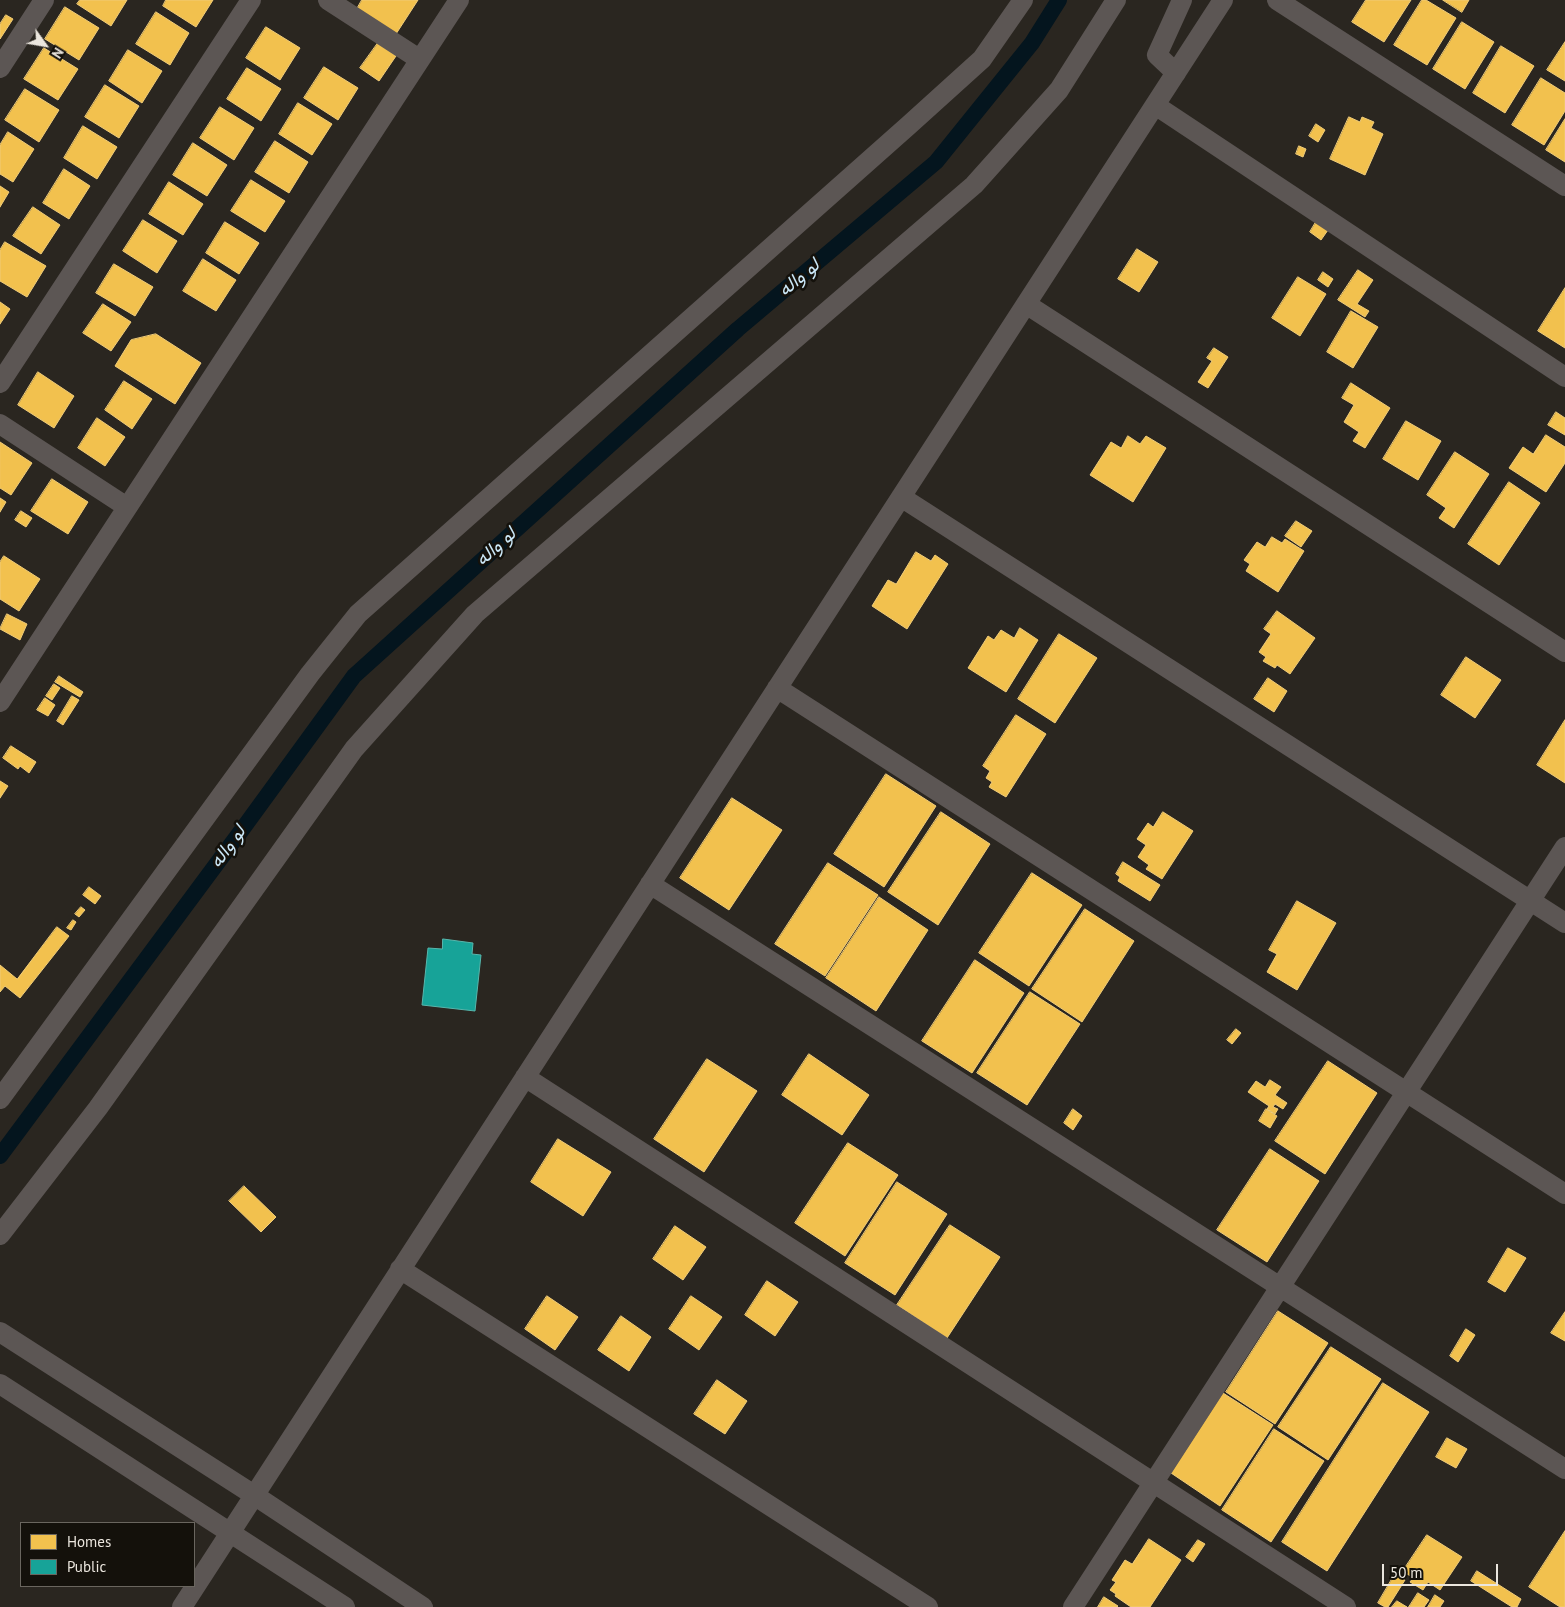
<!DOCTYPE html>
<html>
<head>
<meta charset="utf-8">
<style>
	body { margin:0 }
	#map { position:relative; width:1565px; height:1607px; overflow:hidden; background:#2a2620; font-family:"PT Sans",sans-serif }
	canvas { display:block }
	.legend { position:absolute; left:20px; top:1522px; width:175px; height:65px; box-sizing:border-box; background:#14110b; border:1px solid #6a665f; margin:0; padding:6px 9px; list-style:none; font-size:15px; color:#ebe6de }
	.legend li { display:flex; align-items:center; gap:10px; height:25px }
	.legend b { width:25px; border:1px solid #6a665f }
	.north { position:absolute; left:20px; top:20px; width:50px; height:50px; -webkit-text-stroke:4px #14110b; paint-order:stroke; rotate:122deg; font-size:14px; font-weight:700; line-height:20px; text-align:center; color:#ebe6de }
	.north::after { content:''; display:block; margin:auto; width:18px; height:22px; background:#ebe6de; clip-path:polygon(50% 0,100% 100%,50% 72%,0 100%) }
	.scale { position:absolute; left:1382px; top:1564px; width:116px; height:22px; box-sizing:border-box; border:2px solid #ebe6de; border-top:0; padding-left:6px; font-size:15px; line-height:18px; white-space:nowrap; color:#ebe6de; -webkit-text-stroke:4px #14110b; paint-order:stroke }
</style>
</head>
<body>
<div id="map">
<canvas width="1565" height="1607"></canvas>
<ul class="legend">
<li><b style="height:14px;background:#f2c14e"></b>Homes</li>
<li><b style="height:14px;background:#17a398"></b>Public</li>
</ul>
<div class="north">N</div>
<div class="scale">50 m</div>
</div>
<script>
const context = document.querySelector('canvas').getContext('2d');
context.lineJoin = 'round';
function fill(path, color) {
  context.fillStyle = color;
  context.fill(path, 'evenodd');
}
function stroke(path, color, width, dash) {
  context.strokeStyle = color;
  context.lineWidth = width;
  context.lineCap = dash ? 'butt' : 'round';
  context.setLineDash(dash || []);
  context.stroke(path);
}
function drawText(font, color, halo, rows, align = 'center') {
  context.font = font + ' "PT Sans",Vazirmatn,sans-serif';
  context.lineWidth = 5;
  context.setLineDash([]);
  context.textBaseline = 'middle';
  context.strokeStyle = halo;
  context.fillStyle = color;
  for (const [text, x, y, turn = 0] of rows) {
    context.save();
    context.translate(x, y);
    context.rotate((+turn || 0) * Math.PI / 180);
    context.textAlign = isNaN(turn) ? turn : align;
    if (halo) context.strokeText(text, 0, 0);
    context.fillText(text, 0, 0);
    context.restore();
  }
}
const homes = new Path2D(`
	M80,0H127L111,26L77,4Z
	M166,0H213L196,27L163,6Z
	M362,0H418L396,34L357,9Z
	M1366,0H1411L1384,42L1352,22Z
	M1422,0H1426L1456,18L1427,65L1394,45Z
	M1443,0H1469L1462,12Z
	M65,7L99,28L79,60L45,39Z
	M156,12L189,33L170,65L136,44Z
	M6,15L13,19L0,39V24Z
	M1462,22L1494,42L1465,89L1433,69Z
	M266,27L300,48L280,80L246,58Z
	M1565,42V81L1547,70Z
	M378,43L396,56L379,81L360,68Z
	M1501,46L1534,66L1505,113L1473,93Z
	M44,48L78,69L58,100L24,79Z
	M128,50L162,71L142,103L109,81Z
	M324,67L358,88L338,120L304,98Z
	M247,68L281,89L261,121L227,99Z
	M1541,78L1565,93V111L1544,145L1512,125Z
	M105,85L139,106L119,138L85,117Z
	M25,89L59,110L39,142L5,120Z
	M298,103L332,124L312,155L279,134Z
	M220,107L254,128L234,160L200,138Z
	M1349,117L1360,122L1362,117L1374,122L1371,128L1383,134L1365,175L1330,159Z
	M1565,119V162L1546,150Z
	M1316,124L1325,130L1318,142L1309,136Z
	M83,126L117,147L97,179L64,158Z
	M8,132L34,149L13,182L0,174V145Z
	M275,141L308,162L289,193L255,172Z
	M193,143L227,165L207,196L173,175Z
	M1299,146L1306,149L1303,157L1296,154Z
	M64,169L90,186L69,219L43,203Z
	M251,180L285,201L265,232L231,211Z
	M169,182L203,204L183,235L149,214Z
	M0,186L9,192L0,207Z
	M33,207L60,225L41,254L13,236Z
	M143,220L177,241L157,273L123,251Z
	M225,222L259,243L239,274L206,253Z
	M1316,222L1328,230L1321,240L1310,232Z
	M5,242L46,266L27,297L0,281V250Z
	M1137,249L1158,262L1139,292L1118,279Z
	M203,259L236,280L216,311L183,291Z
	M114,264L153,287L135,316L96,293Z
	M1358,270L1373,280L1357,304L1369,311L1365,317L1338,300Z
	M1323,272L1333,279L1328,287L1318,280Z
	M1298,277L1326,294L1300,336L1272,318Z
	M1565,288V348L1538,331Z
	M0,302L10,309L0,324Z
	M103,304L131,322L111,351L83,333Z
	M1351,311L1378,327L1353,368L1327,352Z
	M156,334L201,363L175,404L115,366L131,340Z
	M1214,348L1228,357L1208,388L1198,382L1212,361L1207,358Z
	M38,372L74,396L54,428L18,405Z
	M124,381L152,399L132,429L105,410Z
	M1351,383L1390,408L1365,448L1353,441L1359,432L1344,422L1354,405L1342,398Z
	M1556,412L1565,418V435L1548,425Z
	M97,418L125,437L105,466L78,448Z
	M1406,421L1441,441L1418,480L1383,459Z
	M1546,435L1565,447V463L1546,492L1509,468L1523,447L1533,454Z
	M1128,436L1140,444L1146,436L1166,448L1133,502L1090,475L1111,442L1121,448Z
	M0,442L32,463L11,495L0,488Z
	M1455,452L1489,474L1454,528L1439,518L1446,508L1427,495Z
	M52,479L88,502L68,534L31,511Z
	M1509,482L1540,503L1499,565L1468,544Z
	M0,498L6,502L0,512Z
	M21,511L32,518L26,527L15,520Z
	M1296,521L1312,531L1301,547L1285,536Z
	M1272,537L1282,543L1285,539L1304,551L1278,592L1246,571L1250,564L1244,560L1257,542L1265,547Z
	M916,552L931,561L935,555L948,564L907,629L872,606L888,580L896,584Z
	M4,556L40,579L19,611L0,599V562Z
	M1277,611L1315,638L1290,674L1277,665L1275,668L1263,661L1266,657L1259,652L1271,634L1264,629Z
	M7,614L27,624L20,640L0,629Z
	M1020,628L1038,640L1006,692L968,668L988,636L994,640L1001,630L1014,638Z
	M1059,634L1097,658L1055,723L1018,699Z
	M1466,657L1501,680L1475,718L1441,695Z
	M59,676L83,692L80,697L55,682Z
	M1268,678L1287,691L1274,712L1254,699Z
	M54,684L60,688L52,700L46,696Z
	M72,696L79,700L63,725L57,721Z
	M45,698L55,705L48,716L37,710Z
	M1016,715L1046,734L1006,797L989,787L992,782L986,778L990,771L983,766Z
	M1565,720V783L1537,765Z
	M11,746L36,762L29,773L20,766L18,769L3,758Z
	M886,774L936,806L884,887L834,854Z
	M0,781L8,786L0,798Z
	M732,798L782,830L729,910L680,878Z
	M941,812L990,844L938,925L888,892Z
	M1163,812L1193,831L1162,879L1146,869L1149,865L1138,857L1146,845L1137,839L1148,823L1153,827Z
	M1123,862L1160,885L1150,901L1118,881L1120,877L1116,874Z
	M828,863L878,895L825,976L775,944Z
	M1032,873L1082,905L1029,986L979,953Z
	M89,887L101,896L95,904L83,895Z
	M879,897L928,930L876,1011L826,978Z
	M1297,901L1336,923L1297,990L1267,972L1277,954L1269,950Z
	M81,907L85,910L79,917L75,914Z
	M1085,909L1134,941L1082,1022L1032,989Z
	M73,920L76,922L71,930L67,928Z
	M57,927L69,936L20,998L5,986L0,992V965L17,979Z
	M975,960L1024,993L972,1073L922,1041Z
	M1030,992L1080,1024L1027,1105L977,1073Z
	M1236,1029L1241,1033L1232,1044L1227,1040Z
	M809,1054L869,1095L842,1135L782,1095Z
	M707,1059L757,1091L704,1172L654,1139Z
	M1328,1061L1377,1093L1325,1174L1275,1141Z
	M1270,1080L1281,1087L1275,1095L1287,1103L1283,1109L1275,1104L1273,1107L1278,1109L1275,1114L1267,1109L1269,1106L1248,1092L1256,1081L1265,1087Z
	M1073,1109L1082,1116L1073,1130L1064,1123Z
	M1266,1109L1277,1116L1270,1128L1259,1121Z
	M558,1139L611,1172L583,1216L531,1182Z
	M848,1143L898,1175L845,1256L795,1223Z
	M1270,1149L1319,1181L1267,1262L1217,1230Z
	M897,1182L947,1214L895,1295L845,1263Z
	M244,1186L276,1217L261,1232L229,1201Z
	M950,1225L1000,1257L947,1338L897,1305Z
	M675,1226L706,1247L683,1280L653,1259Z
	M1508,1248L1526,1258L1505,1292L1488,1282Z
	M767,1281L798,1302L775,1336L745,1315Z
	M547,1296L578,1317L555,1350L525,1329Z
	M691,1296L722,1317L699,1350L669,1329Z
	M1278,1311L1328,1343L1275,1424L1226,1392Z
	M1565,1312V1341L1551,1333Z
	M621,1316L651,1337L629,1371L598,1350Z
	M1466,1329L1475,1335L1458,1362L1450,1356Z
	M1331,1347L1381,1379L1328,1460L1278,1427Z
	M717,1380L747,1401L725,1434L694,1414Z
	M1383,1383L1429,1412L1327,1571L1282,1542Z
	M1223,1393L1273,1425L1220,1506L1171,1473Z
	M1274,1429L1324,1461L1271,1542L1222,1510Z
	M1447,1438L1467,1449L1456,1468L1436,1457Z
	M1565,1531V1607H1560L1529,1587Z
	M1427,1535L1462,1557L1440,1590L1428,1582L1423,1590L1410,1582L1413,1578L1403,1571Z
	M1149,1539L1181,1560L1150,1607H1131L1115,1596L1116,1594L1110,1590L1116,1582L1112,1580L1125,1560L1132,1564Z
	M1198,1540L1205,1544L1193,1562L1186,1557Z
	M1477,1571L1521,1599L1517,1607H1512L1471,1581Z
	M1395,1574L1405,1580L1388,1607H1385L1378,1603Z
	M1418,1593L1429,1600L1424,1607H1409Z
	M1435,1595L1444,1601L1440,1607H1428Z
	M1104,1597L1118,1606L1117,1607H1098Z
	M1397,1601L1407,1607H1392Z`);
const public = new Path2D(`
	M443,939L473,943L472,954L481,955L475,1011L422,1005L428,948L442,949Z`);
const canal = new Path2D(`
	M0,1156L244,827L354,676L738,329L936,162L1032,43L1059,0`);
const minor = new Path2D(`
	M328,0L419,59
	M1277,0L1565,186
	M0,68L44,0
	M1176,73L1157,55L1182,0
	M1155,105L1565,377
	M1026,304L1565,652
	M0,383L251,0
	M0,424L127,507
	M901,497L1565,923
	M777,688L1565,1194
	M0,702L459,0
	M650,884L1565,1469
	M525,1077L1346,1607
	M0,1099L310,674L358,614L909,125L982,59L1023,0
	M0,1235L98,1108L354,749L475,614L974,185L1059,90L1116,0
	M400,1269L928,1607
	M0,1332L254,1495L423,1607
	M0,1384L345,1607
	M182,1607L1223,0
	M1073,1607L1565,847`);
const waterNames = [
	["لو واله",799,278,-40],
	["لو واله",496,547,-42],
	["لو واله",228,847,-54]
];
fill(homes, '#f2c14e');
stroke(homes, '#f0cc79', 1);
fill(public, '#17a398');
stroke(public, '#57b7ad', 1);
stroke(canal, '#04151e', 16);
stroke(minor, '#5c5654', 20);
drawText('italic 19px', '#cbe8f8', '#14110b', waterNames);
</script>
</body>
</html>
